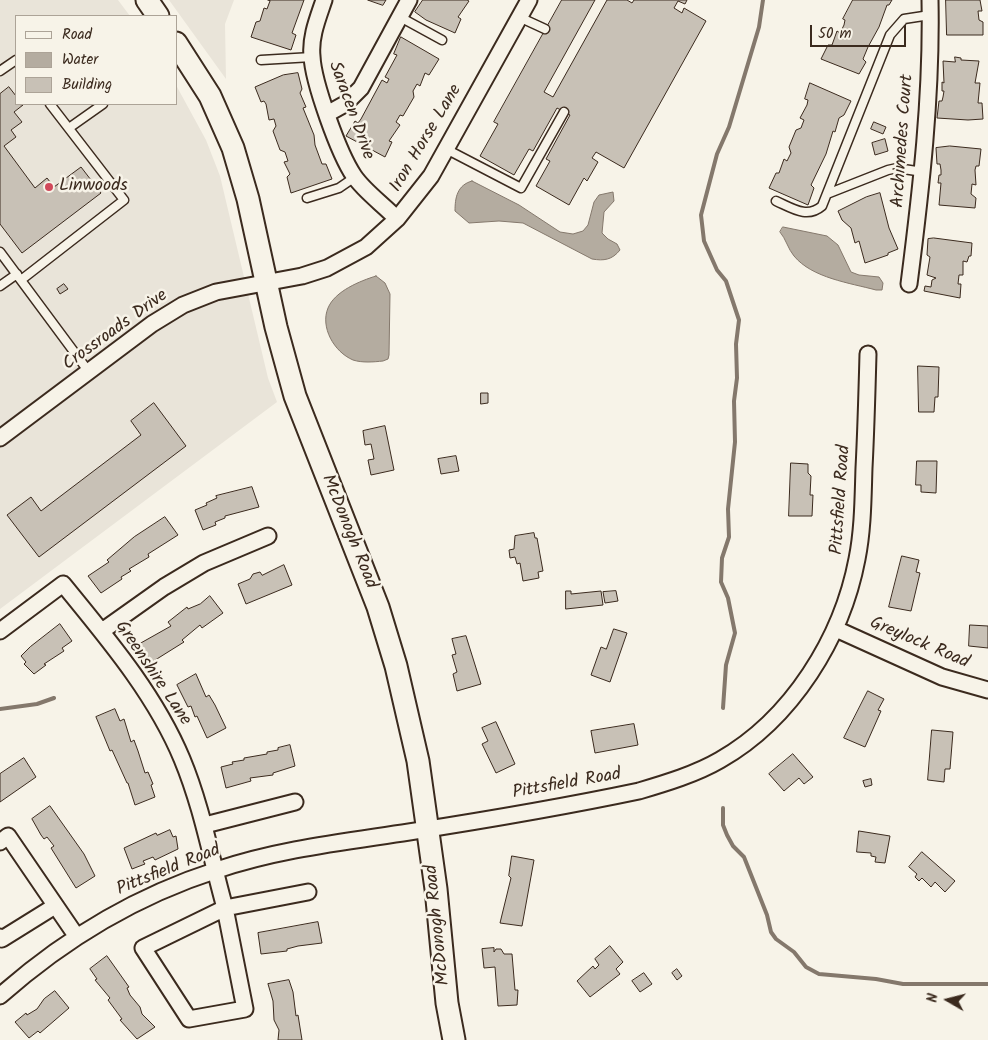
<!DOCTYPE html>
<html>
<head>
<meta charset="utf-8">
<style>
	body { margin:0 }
	#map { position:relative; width:988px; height:1040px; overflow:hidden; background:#f7f3e8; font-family:Kalam,sans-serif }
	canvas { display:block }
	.legend { position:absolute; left:15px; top:15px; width:162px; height:90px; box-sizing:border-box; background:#f7f3e8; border:1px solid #aca397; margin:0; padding:6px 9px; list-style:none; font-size:15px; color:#3b2a1e }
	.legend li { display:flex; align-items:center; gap:10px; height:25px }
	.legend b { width:25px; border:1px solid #aca397 }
	.north { position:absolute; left:923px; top:975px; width:50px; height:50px; -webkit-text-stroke:4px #f7f3e8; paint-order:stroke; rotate:278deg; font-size:14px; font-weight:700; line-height:20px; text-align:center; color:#3b2a1e }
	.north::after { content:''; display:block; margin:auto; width:18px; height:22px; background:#3b2a1e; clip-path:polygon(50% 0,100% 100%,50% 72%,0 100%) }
	.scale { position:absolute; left:810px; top:25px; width:96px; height:22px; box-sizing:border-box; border:2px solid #3b2a1e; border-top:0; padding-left:6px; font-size:15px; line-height:18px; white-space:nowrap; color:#3b2a1e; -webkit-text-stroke:4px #f7f3e8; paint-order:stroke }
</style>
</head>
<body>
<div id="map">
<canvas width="988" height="1040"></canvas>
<ul class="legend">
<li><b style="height:6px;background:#f7f3e8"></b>Road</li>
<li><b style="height:14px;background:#b4aca0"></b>Water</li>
<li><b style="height:14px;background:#c8c1b6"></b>Building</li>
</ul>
<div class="north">N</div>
<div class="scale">50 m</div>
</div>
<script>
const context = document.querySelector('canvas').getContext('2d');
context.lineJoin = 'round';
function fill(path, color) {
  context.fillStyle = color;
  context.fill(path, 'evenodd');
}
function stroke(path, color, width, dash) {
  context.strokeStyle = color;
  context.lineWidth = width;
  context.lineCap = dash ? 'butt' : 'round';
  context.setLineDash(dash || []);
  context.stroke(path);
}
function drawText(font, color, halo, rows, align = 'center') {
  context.font = font + ' Kalam,sans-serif';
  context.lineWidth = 5;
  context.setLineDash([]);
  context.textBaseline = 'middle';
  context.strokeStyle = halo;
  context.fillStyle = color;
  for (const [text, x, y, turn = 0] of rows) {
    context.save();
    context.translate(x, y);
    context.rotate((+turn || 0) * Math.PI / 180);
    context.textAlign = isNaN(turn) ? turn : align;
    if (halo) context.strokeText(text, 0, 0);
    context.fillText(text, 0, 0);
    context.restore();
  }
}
const built = new Path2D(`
	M0,0H118L130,16H16V104H176V85L206,140L220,176L268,378L277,402L0,609Z
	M169,0H234L225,24L226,79Z`);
const water = new Path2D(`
	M472,181L519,205L560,232L573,234L583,231L588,225L594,202L599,195L613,192L614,201L604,212L602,233L608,239L617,244L620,250C612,260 604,261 592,259L523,223L499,221L469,223L455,211C455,198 457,185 472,181Z
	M783,227L827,236L838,245L851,272L859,275L879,277L883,283L882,290H876C850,283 812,278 794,256C788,249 786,239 780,232Z
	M376,276L385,283L390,294L389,355L388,359L383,361C374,362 362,363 353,360C334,352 320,327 328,308C335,291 360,281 376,276Z`);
const stream = new Path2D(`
	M723,708L726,665L735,633L728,598L721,582L722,558L729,537L728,509L735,442L734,401L737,378L736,344L739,320L726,281L717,270L704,241L701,215L717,154L729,127L759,27L763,0
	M0,709L37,704L54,698
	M723,808V825L727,835L733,846L744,857L767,915L771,932L776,939L794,952L806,967L819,974L876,979L903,984H988`);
const building = new Path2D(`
	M268,0H304L292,33L296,35L291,50L251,37L256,22L260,21L264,8L267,9L270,1Z
	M368,0H386L383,5Z
	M423,0H467L469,1L458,17L461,19L455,33L426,20L415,12Z
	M562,0H595L544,92L553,97L607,0H627L632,3L634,0H687L685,4L678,1L674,8L682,13L684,8L706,21L624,168L596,152L592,158L598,162L587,181L584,178L569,205L536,186L550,161L546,159L570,115L557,108L533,151L529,149L514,175L480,156L498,124L494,122Z
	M853,0H892L889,5H887L879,27L868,47L863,59L866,62L859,74L821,59L828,45H832L837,31L840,33L844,25L845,20L843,19Z
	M946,0H980L982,11H978L979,20L983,22V35H947Z
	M401,37L439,59L429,75L425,73L420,86L417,84L413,91L414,97L403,116L400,115L396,122L400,125L389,141L392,142L385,157L346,136L355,121L358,123L361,119L382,80L387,83L389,79L385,77L397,55L394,54Z
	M955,57L961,58V60L979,61L975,83H980L978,103H982L983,119L968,120L937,118L939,101H942L943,97L944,91H942V82L944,83L943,61L955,62Z
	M298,73L302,89L300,93L306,107L303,108L314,135L315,145L322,164H326L332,179L291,193L287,177L290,174L284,162L288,161L285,152L280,150L273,131L276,126L274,119L269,120L266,104L264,101L261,102L255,87L283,75Z
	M810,83L851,101L844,115L839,118L835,132L833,131L826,154L811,185L814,188L808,205L769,188L776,173H779L784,159L787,161L791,153L789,147L796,130L801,128L804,120L800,118L807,105L808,100L805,99Z
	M9,87L16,96V104L23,105L14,112L22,122L11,130L16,137L4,146L35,188L47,178L54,187L81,167L101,193L22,253L0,224V94Z
	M874,122L886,127L883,134L871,129Z
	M885,139L888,151L875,155L872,143Z
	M950,146L981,149L979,166H976L975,170L976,185L972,184L971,194L976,198L975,208L939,205L941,183H938L939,175H941V170L940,164H937L936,148Z
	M880,193L889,228L898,249L888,253V255L865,263L859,241L855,243L851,228L842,220L838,211L866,197Z
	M934,238L972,243L971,256H969L967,262L963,261V275H959L958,284H961L960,298L924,291L925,286L931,287L932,280L936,278L927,275L930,257L927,255L928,239Z
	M64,284L68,289L60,294L57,289Z
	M918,366L939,367L938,397H935L934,412H919Z
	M481,393H488V403L481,404Z
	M154,403L186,446L39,557L7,515L31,497L41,511L141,435L131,421Z
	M385,426L394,470L371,475L368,460L374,459L371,444L365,445L363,431Z
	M456,456L459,471L441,474L438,459Z
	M917,461H937L936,493L921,492V485H916Z
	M791,463L808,464V473L811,476L810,495H813L812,516H789Z
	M252,487L259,507L225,516V518L215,522L216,525L203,530L195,510L207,505L206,503L217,498L216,496Z
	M165,517L178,535L148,554L149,557L129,569L131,571L121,577L122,579L101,593L88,576L109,562L107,560L134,537Z
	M534,533L535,538H537L543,571L538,572L539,578L523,581L520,563L517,564L515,557L510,558L509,550L514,549L515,536Z
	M902,556L919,560L916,572L920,573L911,611L889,607Z
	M284,565L292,585L246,604L238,584L250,579L253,574L260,572L262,575Z
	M566,591H571V594L601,591L603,605L566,609Z
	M616,591L618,601L605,603L603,592Z
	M210,596L223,613L202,628L200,625L182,640L184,642L152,662L139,644L171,626L168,622L187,607L188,609L200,604Z
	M60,624L72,641L62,648L64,651L44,664L46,665L34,674L24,664L26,662L21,656L30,647Z
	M970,625L988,626V648L969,646Z
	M614,629L627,633L610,682L591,675L601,647L606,649Z
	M466,636L481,684L457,691L453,674L457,672L452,655L456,654L452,639Z
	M196,674L206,697L209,695L215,705L226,728L207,738L197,716L195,717L191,706L188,707L177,685Z
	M868,691L884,699L878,710L881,711L865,747L844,738Z
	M115,709L120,721L124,719L131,742L134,740L138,751L145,773L148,772L153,784L151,785L155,797L135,805L128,783H127L112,750L110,751L96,717Z
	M496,722L515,764L496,773L482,744L488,741L482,728Z
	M634,724L638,745L595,753L591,731Z
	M932,730L953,732L950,769H945L944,782L928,780Z
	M290,745L295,766L273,773V775L250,778L251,781L226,788L221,767L233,764L232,762L244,760V758L267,754V752L278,750V748Z
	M793,754L813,777L804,784L799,778L784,791L769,774Z
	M24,758L36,777L0,802V774Z
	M871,779L872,785L865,787L863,781Z
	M50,806L84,854L95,876L76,888L51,848L54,846L47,837L44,839L41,835L32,819Z
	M170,830L173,837L176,836L178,849L155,860L153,857L143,861L145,864L132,869L124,848L156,833L157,835Z
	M859,831L890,836L885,863L875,862L876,857L871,856V853L857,852Z
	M922,852L955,881L945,892L935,882L931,887L922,878L919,881L915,877L917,874L909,867Z
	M512,856L534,860L522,926L500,923L511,878L509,876Z
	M318,922L322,943L298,946L287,949V951L261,954L258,933Z
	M610,946L623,962L616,969L620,974L590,997L577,981L593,966L595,969L599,965L595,959Z
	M494,948V952L496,949H501L504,954H512L515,990H518L517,1005L498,1006L495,967L484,968L482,949Z
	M107,956L129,987L127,988L130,995L140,1007L142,1014L155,1027L137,1039L120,1020L122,1019L108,1000L110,998L95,980L97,979L90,969Z
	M677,969L682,976L677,980L672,973Z
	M644,973L652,984L640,992L632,981Z
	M289,980L293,992L296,1016L298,1015L302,1040H278L279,1030L274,1020L273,1001L268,984Z
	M55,991L69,1008L40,1033L38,1031L29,1038L15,1022L26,1013L27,1015L37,1009L44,999Z`);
const service = new Path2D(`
	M400,17L442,40
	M519,17L545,29
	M261,60L312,57
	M0,71L16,60
	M69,128L103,104
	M446,149L521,188L564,112
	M827,194L888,170L897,168L923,172
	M307,198L339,188L355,177
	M776,201C792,208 807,219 822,206L890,35L904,19L930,15
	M0,252L89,372
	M21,280L124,200L50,104
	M0,286L17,274`);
const minor = new Path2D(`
	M324,0C318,18 310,37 312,56C313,82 339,154 354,176C365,192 384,205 397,219
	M327,114L345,104L361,88L409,0
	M909,284C921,190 932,95 930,0
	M0,438L152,324L183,305L216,292L302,276L327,268L366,247L397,219L431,176L529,0
	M836,629L942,677L988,690
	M0,631L63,584C107,638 155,694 182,759C202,807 211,858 225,908L143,948L189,1019L245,1009L225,908L308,892
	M102,631L164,587L204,563L268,536
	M205,825L295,802
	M0,842L8,836L77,937
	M0,937L2,939L55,906
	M0,996C63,940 136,896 217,870C279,849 344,842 409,832C486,820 563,807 639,791C666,783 696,774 720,760C792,719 842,638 857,559C863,529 863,498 864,468C866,430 867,392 868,354`);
const secondary = new Path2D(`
	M147,0L158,16
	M176,43L210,96L233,148L248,199L276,327L295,396L378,607L396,666L418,761L436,889L447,1003L454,1040`);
const markers = [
	[49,187,5,"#d1495b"]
];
const streetNames = [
	["Saracen Drive",350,111,70],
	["Iron Horse Lane",427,139,-59],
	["Archimedes Court",904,141,-86],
	["Crossroads Drive",116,331,-36],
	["Pittsfield Road",842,500,-86],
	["McDonogh Road",348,532,68],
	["Greylock Road",919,644,23],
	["Greenshire Lane",152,674,56],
	["Pittsfield Road",567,785,-10],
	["Pittsfield Road",169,871,-22],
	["McDonogh Road",439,925,-96]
];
const poiNames = [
	["Linwoods",59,187]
];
fill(built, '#e9e4d9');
fill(water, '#b4aca0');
stroke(water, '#84786c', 1);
stroke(stream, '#84786c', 4);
fill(building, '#c8c1b6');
stroke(building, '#3b2a1e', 1);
stroke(service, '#3b2a1e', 11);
stroke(minor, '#3b2a1e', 19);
stroke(secondary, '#3b2a1e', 25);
stroke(service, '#f7f3e8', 8);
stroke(minor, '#f7f3e8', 15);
stroke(secondary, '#f7f3e8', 21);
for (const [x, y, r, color] of markers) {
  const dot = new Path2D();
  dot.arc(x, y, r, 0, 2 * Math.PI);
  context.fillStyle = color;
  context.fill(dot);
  stroke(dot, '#f7f3e8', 2);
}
drawText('18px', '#3b2a1e', '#f7f3e8', streetNames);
drawText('18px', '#3b2a1e', '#f7f3e8', poiNames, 'left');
</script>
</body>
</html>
